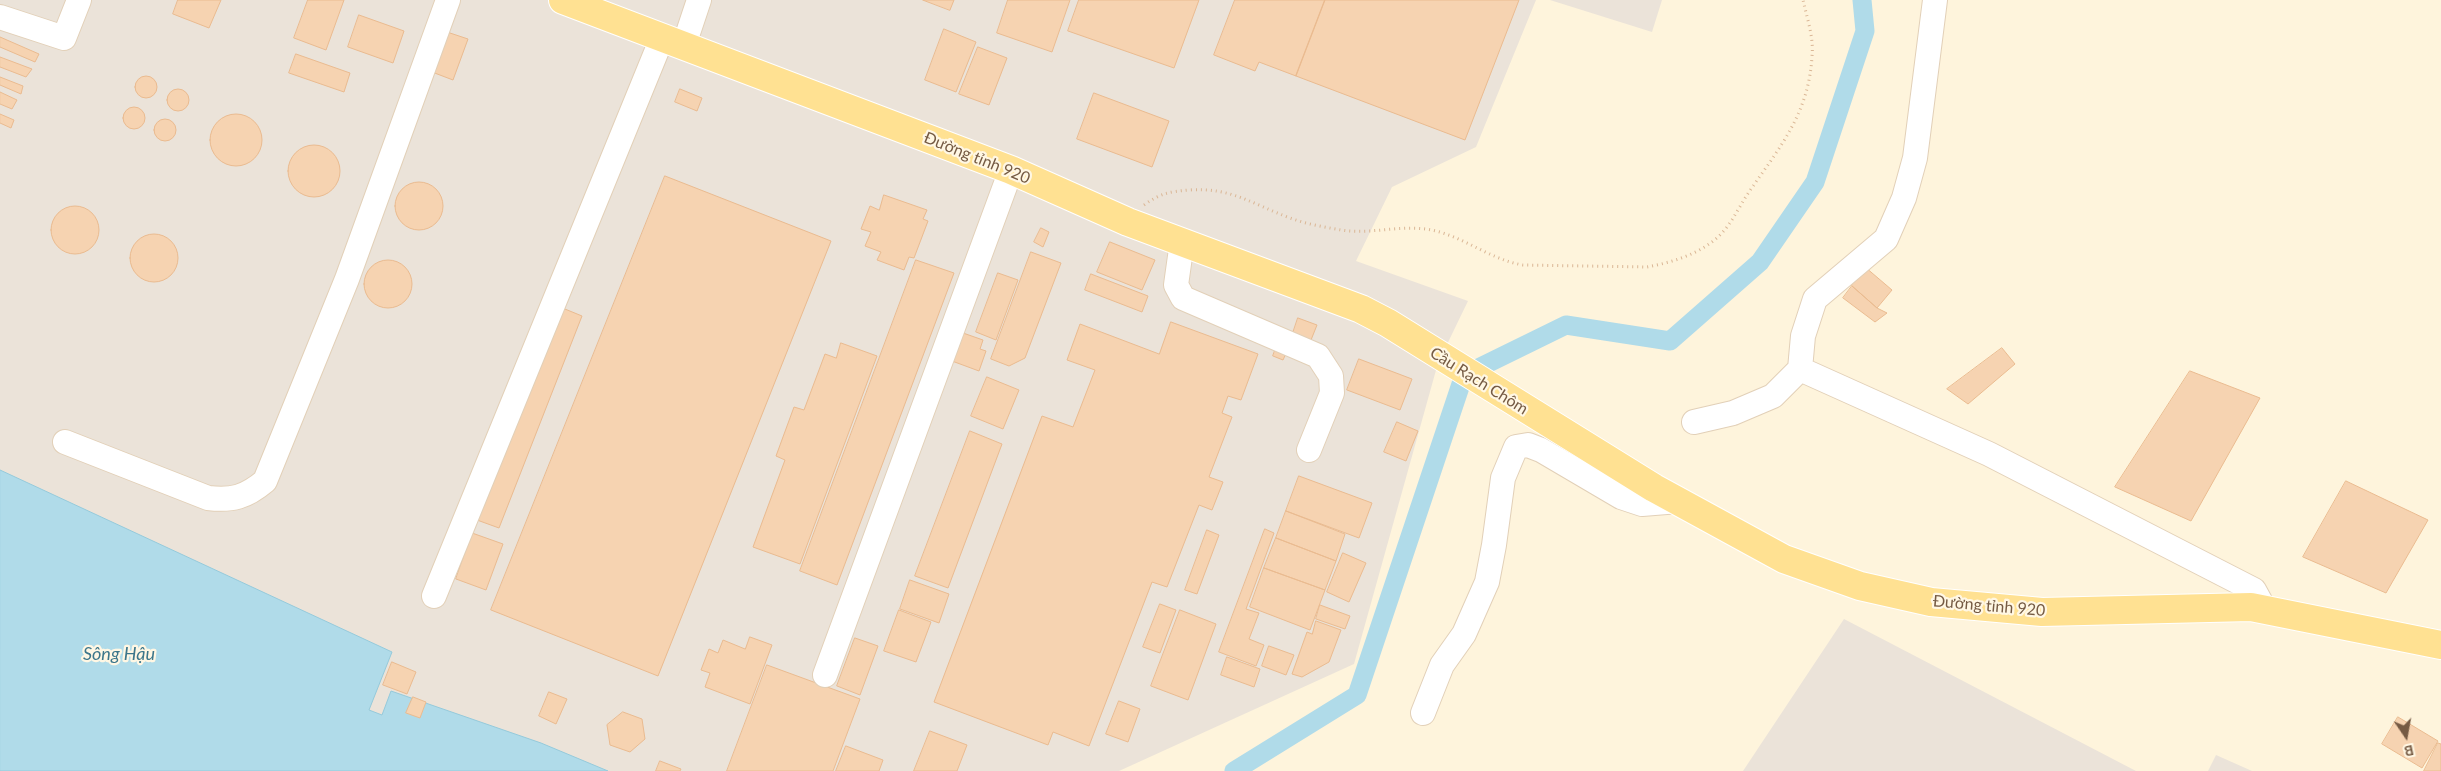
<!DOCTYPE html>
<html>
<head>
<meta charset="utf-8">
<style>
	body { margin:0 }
	#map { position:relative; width:2441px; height:771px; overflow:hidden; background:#fef4dc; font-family:Lato,sans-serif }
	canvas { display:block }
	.north { position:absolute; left:2381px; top:711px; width:50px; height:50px; -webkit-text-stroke:4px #fff7e4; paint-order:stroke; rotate:168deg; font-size:14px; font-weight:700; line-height:20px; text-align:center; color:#755a43 }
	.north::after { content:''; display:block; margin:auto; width:18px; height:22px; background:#755a43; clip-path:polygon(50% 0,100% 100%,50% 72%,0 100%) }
</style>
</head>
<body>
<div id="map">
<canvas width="2441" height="771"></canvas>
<div class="north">B</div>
</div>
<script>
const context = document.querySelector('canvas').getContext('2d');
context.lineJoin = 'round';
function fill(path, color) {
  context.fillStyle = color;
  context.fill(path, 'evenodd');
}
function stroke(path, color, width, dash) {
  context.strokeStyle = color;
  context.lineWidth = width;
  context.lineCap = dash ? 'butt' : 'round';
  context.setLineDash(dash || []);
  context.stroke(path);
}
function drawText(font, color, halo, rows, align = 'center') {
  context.font = font + ' Lato,sans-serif';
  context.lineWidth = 4.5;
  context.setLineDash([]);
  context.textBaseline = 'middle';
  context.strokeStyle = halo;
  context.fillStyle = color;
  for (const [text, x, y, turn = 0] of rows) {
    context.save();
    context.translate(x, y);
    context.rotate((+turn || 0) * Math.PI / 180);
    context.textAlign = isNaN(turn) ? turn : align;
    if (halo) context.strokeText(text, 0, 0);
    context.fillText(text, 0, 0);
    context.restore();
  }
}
const industrial = new Path2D(`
	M0,0H1536L1476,147L1392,187L1356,261L1468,301L1438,363L1354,664L1119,771H480L0,578Z
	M1550,0H1662L1652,32Z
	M1844,619L2136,771H1743Z
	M2216,755L2252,771H2208Z`);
const water = new Path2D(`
	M0,470L392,652L369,710L382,715L391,691L541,743L608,771H0Z`);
const canal = new Path2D(`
	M1234,771L1357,695L1464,375L1566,325L1670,341L1760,262L1815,182L1865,31L1862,0`);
const building = new Path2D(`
	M178,0H221L209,28L173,14Z
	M308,0H344L326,50L294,38Z
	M923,0H954L950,10Z
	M1008,0H1070L1052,52L997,33Z
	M1079,0H1199L1174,68L1068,31Z
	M1235,0H1325L1296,76L1259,62L1255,71L1214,55Z
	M1325,0H1519L1465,140L1296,76Z
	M359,15L404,31L393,63L348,47Z
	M944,29L976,42L956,92L925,80Z
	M447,32L468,39L453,80L432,72Z
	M0,37L39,54L35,62L0,47Z
	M978,47L1007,58L989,105L959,94Z
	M296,54L350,73L344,92L289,73Z
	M0,57L32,69L26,77L0,67Z
	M135 87a11 11 0 1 1 22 0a11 11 0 1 1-22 0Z
	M0,77L23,86L21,94L0,85Z
	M680,89L702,98L697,111L675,102Z
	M167 100a11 11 0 1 1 22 0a11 11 0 1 1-22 0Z
	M0,92L17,100L12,109L0,104Z
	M1094,93L1169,121L1152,167L1077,139Z
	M123 118a11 11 0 1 1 22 0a11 11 0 1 1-22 0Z
	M210 140a26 26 0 1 1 52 0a26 26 0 1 1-52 0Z
	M0,114L14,120L11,128L0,123Z
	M154 130a11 11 0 1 1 22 0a11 11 0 1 1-22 0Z
	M288 171a26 26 0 1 1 52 0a26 26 0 1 1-52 0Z
	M665,176L831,241L658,676L491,610Z
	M395 206a24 24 0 1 1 48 0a24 24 0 1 1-48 0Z
	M884,195L927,210L923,219L928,221L914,258L909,257L904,270L877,260L881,252L865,246L871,232L861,229L870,206L879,210Z
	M51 230a24 24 0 1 1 48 0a24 24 0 1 1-48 0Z
	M1041,228L1049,232L1043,247L1034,242Z
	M130 258a24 24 0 1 1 48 0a24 24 0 1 1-48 0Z
	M1110,242L1155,260L1142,290L1097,272Z
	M1031,252L1061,263L1025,358L1009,366L991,359Z
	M916,260L954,273L837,585L800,571Z
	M364 284a24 24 0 1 1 48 0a24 24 0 1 1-48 0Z
	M1858,261L1892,290L1877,308L1852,286Z
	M998,273L1018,280L996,340L976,332Z
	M1091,274L1148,296L1142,312L1085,290Z
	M1852,286L1877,308L1887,313L1875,322L1843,298Z
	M560,307L582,316L499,528L477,520Z
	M1298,318L1317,325L1311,340L1293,333Z
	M1171,322L1258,354L1241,400L1228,396L1222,413L1232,417L1209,477L1223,482L1212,510L1199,505L1167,587L1152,582L1089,746L1053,732L1048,745L934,702L1042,416L1073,427L1095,370L1067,360L1080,324L1159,354Z
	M963,333L983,340L980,349L986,351L979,371L952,361Z
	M841,343L877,356L800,564L753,547L785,460L776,456L794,407L804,410L825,354L836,358Z
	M1277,345L1288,349L1283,360L1273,356Z
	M2002,348L2015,364L1968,404L1947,389Z
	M1359,359L1412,379L1400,410L1347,390Z
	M2190,371L2260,398L2191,521L2115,487Z
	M987,377L1019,390L1003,429L971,416Z
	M1397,422L1418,431L1406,461L1384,452Z
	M970,431L1002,444L948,588L915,576Z
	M1299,476L1372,503L1359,538L1286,511Z
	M2346,481L2428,520L2386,593L2303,557Z
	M1286,511L1345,534L1336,561L1276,538Z
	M1265,529L1274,533L1246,609L1259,613L1249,639L1264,645L1256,666L1219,652Z
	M1207,530L1219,535L1197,594L1185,590Z
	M472,533L503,544L486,590L456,579Z
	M1276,538L1336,561L1325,590L1264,568Z
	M1343,553L1366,563L1349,602L1327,592Z
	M1264,568L1325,590L1310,630L1250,607Z
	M910,580L949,594L939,623L900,609Z
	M1160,604L1176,610L1160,653L1143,647Z
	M1320,605L1350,616L1345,629L1316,619Z
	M899,610L931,622L916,662L884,651Z
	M1180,610L1216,624L1188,700L1151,686Z
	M1316,621L1341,630L1329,662L1302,677L1292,674L1307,632L1312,634Z
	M750,637L772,645L750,704L705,687L710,673L701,670L709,649L718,653L723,640L745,649Z
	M855,638L878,646L860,695L837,686Z
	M1269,646L1294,655L1286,675L1262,666Z
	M1227,657L1260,669L1254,687L1221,675Z
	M392,662L416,672L407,694L383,685Z
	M767,665L860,699L833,771H727Z
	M549,692L567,699L556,724L539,716Z
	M413,697L426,702L420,718L406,713Z
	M1119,701L1140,709L1128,742L1106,734Z
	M623,712L642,719L645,739L630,752L610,745L607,725Z
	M2398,717L2438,741L2422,768L2382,744Z
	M930,731L967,745L957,771H914Z
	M2438,743L2441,744V771H2424Z
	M846,746L883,760L879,771H836Z
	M660,761L681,769L680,771H656Z`);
const path = new Path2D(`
	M1144,205C1161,193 1168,192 1189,190C1231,187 1252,204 1290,218C1306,224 1324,227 1341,230C1373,235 1405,223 1436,231C1467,239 1492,260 1523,265L1647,267C1674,262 1703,253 1722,233C1733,221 1740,205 1749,192C1780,147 1809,113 1812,56C1814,38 1807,18 1803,0`);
const minor = new Path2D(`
	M0,17L64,38L79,0
	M684,45L699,0
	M1182,242L1176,285L1183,298L1318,356L1331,376L1332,393L1309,450
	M1800,369L1989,454L2254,590L2265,610
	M1694,422L1733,413L1773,396L1800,369L1803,336L1815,299L1886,239L1904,198L1915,158L1935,0
	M65,442L208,498C232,501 246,497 265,481L347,279L448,0
	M434,596L662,38
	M825,675L1011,170
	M1423,713L1442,665L1464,634L1487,582L1494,545L1503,478L1516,447L1528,445L1541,450L1621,497L1642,504L1679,501`);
const major = new Path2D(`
	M563,0L1011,170L1128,222L1361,309L1388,323L1654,488L1784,559L1860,586L1931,602L2042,612L2251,607L2441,645`);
const streetNames = [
	["Đường tỉnh 920",977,158,22],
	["Cầu Rạch Chôm",1479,381,32],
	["Đường tỉnh 920",1989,606,5]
];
const waterNames = [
	["Sông Hậu",119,654]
];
fill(industrial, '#ebe3d9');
fill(water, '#b0dbe9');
stroke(water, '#95cadb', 1);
stroke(canal, '#b0dbe9', 19);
fill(building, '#f6d3b1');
stroke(building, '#eabb90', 1);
stroke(minor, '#e2d0b8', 26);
stroke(major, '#fff', 30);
stroke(path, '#dab695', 3, [1, 4]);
stroke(minor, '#fff', 24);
stroke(major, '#ffe192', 28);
drawText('16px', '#755a43', '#fff7e4', streetNames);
drawText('italic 18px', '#3c768b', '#fff7e4', waterNames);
</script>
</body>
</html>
